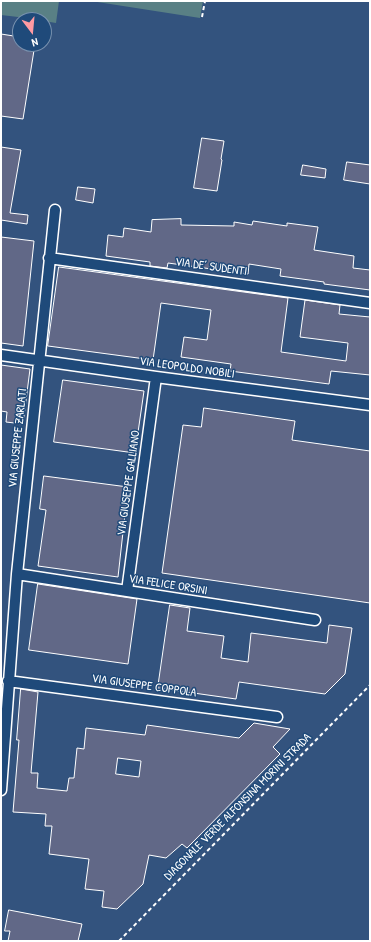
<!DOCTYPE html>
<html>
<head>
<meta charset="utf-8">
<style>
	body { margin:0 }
	#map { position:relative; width:371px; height:942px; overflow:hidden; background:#33537e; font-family:"Patrick Hand",sans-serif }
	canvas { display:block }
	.frame { position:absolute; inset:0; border:2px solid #fff; pointer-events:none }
	.north { position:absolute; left:12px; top:12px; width:40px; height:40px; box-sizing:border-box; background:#1f4a7a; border:1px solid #7992af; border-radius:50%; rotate:164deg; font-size:11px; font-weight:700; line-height:16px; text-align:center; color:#fff }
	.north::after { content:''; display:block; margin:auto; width:14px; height:18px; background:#ff9aa2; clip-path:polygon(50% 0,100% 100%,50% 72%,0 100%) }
</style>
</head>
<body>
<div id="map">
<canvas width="371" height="942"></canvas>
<div class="frame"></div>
<div class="north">N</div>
</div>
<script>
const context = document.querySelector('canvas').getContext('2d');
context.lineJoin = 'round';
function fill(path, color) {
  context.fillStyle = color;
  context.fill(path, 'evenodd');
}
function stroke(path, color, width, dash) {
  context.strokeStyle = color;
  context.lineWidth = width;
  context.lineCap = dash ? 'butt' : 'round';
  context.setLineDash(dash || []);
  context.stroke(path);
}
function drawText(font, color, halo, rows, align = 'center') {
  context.font = font + ' "Patrick Hand",sans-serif';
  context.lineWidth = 3;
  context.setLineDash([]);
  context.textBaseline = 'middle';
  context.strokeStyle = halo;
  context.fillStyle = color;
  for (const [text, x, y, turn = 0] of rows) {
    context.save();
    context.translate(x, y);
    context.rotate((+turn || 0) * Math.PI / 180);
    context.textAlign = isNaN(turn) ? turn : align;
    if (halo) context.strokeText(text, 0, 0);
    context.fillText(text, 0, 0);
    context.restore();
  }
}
const green = new Path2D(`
	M1,1H59L56,23L44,21V20L1,15Z
	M91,1H203L200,18Z`);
const building = new Path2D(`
	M1,34L20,37V44H35L23,119L1,116Z
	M202,138L224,141L221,159L222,160L217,191L194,188Z
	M1,147L21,150L10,213L28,215L27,224L1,220Z
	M347,162L370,165V184L344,180Z
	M303,165L326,169L325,178L301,175Z
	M78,187L95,189L93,203L76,200Z
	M181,219V225L234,226V222L252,225L253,221L287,226V223L318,227L314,250L354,256L353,268L370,270V290L324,284V282L280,276L281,269L249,264L248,274L168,263L167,268L150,266V262L106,256L108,235L123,237L124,228L151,232L152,220Z
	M1,237L34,241L23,346L1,343Z
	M59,267L288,298L281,352L346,361L348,343L300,337L305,300L340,305L339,314L370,317V375L331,371L329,384L230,371L231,364L181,357L184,337L207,340L211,310L161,303L153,360L48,346Z
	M1,365L30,369L23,424L6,422L7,412L1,411Z
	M63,380L144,391L135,453L54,442Z
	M204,408L295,421L292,440L370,451V603L162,573L183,425L201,427Z
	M44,476L128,487L118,577L38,566L46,510L40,509Z
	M38,584L137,599L128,664L29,650Z
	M170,605L190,608L187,631L224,636L221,658L248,662L251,633L327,643L329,625L352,628L345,674L325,694L239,682L236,699L158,688Z
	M21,689L38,692L31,773H38L37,788L67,791L69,778H74L77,748L84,749L86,728L145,735L147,725L239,738L254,723L290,729L273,747L280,754L187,848L182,844L166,858L149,855L143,884L117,909L102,907L104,891L85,889L89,859L49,854L52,826H45L46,814L13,812L19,740H17ZM118,758L141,761L139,777L116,774Z
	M9,910L82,924L78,941H8L10,931H5Z`);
const path = new Path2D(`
	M202,17L205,1
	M119,941L370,685`);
const minor = new Path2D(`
	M49,258L370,303
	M1,355L156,377L370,405
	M17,574L315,620
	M127,591L156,377
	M8,681L277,717
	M1,790L17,574L55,210`);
const streetNames = [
	["VIA DE’ SUDENTI",211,267,8],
	["VIA LEOPOLDO NOBILI",187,368,8],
	["VIA GIUSEPPE ZARLATI",18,438,-84],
	["VIA GIUSEPPE GALLIANO",129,483,-82],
	["VIA FELICE ORSINI",168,585,9],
	["VIA GIUSEPPE COPPOLA",144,686,8],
	["DIAGONALE VERDE ALFONSINA MORINI STRADA",238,807,-45]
];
fill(green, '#598085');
fill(building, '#616887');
stroke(building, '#fff', 1);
stroke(minor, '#fff', 13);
stroke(path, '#fff', 2, [4, 3]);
stroke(minor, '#1f4a7a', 10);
drawText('12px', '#fff', '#1f4a7a', streetNames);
</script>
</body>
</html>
